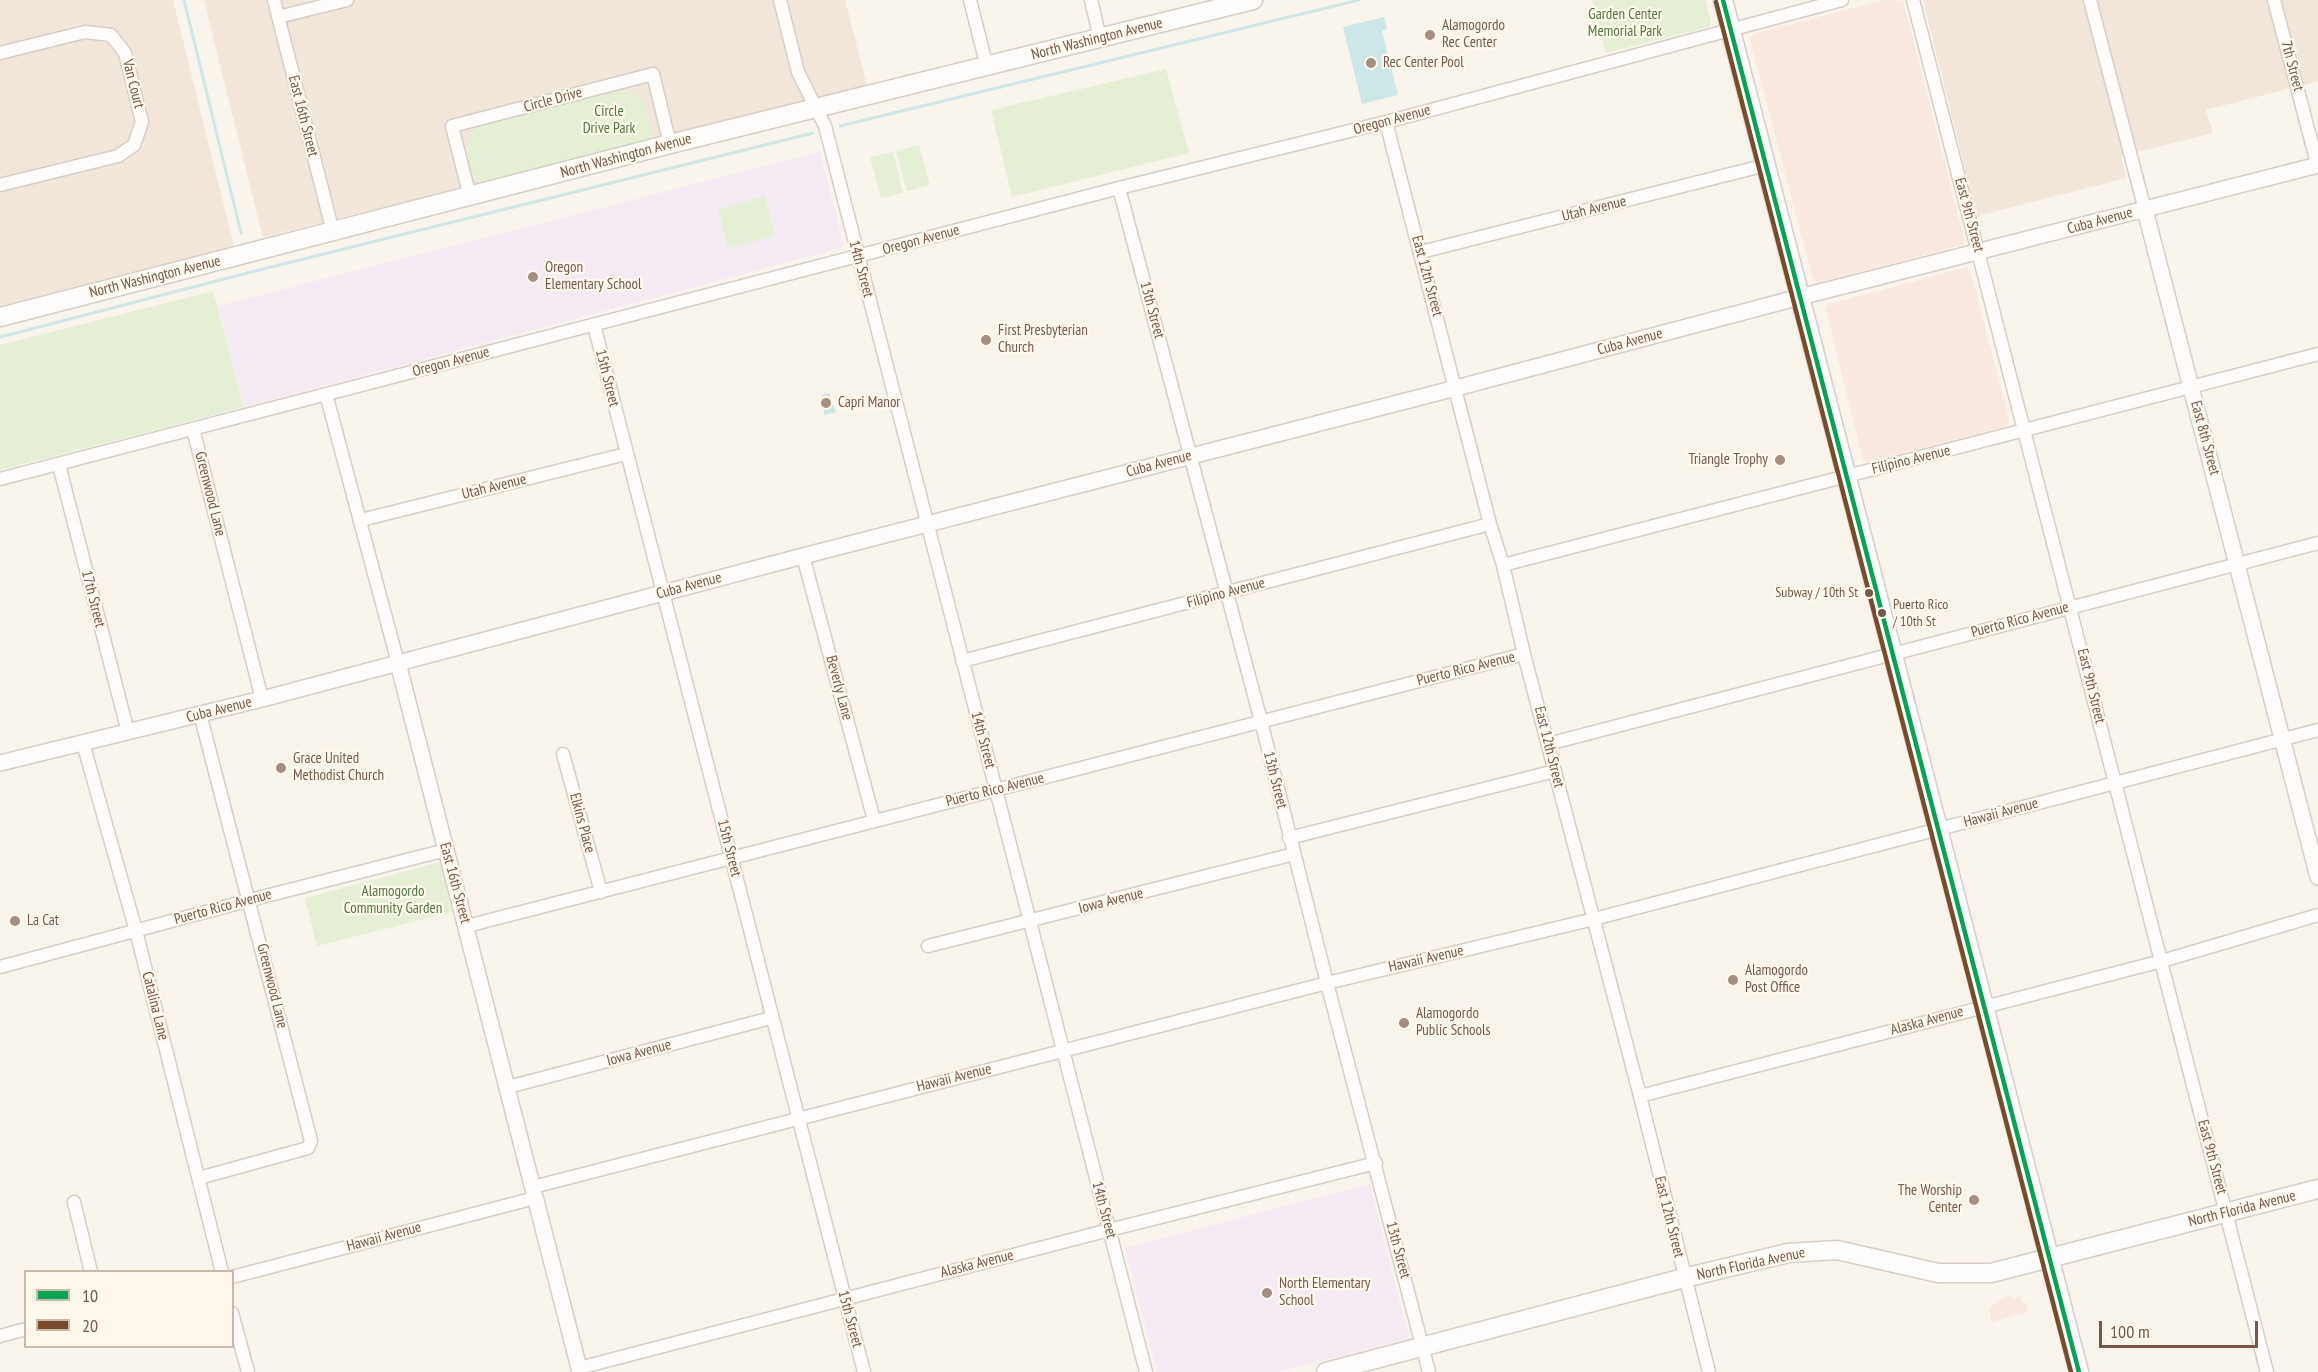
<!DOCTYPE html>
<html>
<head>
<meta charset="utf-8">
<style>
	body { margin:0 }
	#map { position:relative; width:2318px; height:1372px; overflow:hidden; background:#f8f3eb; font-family:"PT Sans Narrow",sans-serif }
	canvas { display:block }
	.legend { position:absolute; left:24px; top:1270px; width:210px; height:78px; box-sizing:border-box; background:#fff8ed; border:2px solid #c9b8ac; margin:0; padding:8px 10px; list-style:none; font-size:18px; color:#77594a }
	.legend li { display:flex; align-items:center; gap:12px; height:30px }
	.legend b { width:30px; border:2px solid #c9b8ac }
	.scale { position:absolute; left:2099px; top:1321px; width:159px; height:27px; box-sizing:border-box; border:3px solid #77594a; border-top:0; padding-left:8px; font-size:18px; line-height:21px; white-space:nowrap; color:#77594a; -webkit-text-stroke:4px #fff8ed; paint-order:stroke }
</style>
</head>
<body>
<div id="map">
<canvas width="2318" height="1372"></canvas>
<ul class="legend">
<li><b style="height:8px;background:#00a651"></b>10</li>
<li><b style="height:8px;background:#7a4b2a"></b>20</li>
</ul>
<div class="scale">100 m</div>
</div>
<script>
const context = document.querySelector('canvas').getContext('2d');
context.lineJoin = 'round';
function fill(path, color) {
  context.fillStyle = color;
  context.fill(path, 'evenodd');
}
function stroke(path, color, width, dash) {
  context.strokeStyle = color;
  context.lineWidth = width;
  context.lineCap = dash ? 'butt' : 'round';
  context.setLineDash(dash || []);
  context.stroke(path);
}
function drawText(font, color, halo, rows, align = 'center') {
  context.font = font + ' "PT Sans Narrow",sans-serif';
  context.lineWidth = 4.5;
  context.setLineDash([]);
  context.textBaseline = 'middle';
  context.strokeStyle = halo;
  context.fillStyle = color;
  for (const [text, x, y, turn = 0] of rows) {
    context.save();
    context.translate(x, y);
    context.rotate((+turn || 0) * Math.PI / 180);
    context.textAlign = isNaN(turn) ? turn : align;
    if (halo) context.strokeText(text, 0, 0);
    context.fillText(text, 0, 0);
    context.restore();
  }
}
const residential = new Path2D(`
	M0,0H173L234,247L0,306Z
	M204,0H845L867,86L263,237Z
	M1923,0H2318V81L2206,110L2213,133L2121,156L2126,178L1977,216Z`);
const commercial = new Path2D(`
	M1885,0L1903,1L1965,242L1962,245L1818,283L1813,279L1750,40L1753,34Z
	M1965,268L1970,270L2009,419L2007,426L1868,462L1863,460L1826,309L1829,304Z
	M2011,1296L2012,1299L2020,1296L2022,1303L2026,1302L2028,1312L1992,1322L1989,1309L1992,1308L1991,1304L1999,1303V1300Z`);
const education = new Path2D(`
	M820,152L844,247L244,407L218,306Z
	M1370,1184L1409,1338L1279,1372H1157L1125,1248Z`);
const green = new Path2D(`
	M1592,0H1705L1711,22L1709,27L1606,53Z
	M1166,69L1189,153L1012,197L991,110Z
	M621,89C648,94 647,111 652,135L648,141L481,182L474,177C468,156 461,144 478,126Z
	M919,145L930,185L907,191L896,151Z
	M893,152L903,193L881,198L870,157Z
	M765,196L775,236L728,248L718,209Z
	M213,291L244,407L0,470V345Z
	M440,862L452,912L317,946L305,898Z`);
const water = new Path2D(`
	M1384,17L1387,29L1382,31L1398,95L1362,104L1343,27Z
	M829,393L836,412L824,415L822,395Z`);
const stream = new Path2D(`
	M184,0L241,233
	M840,126L1359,0
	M0,337L255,271L813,133`);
const minor = new Path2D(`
	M274,0L333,232
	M780,0L798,72L825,126L1146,1372
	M970,0L987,67
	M1091,0L1100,38
	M1913,0L2267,1372
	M2090,0L2145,210
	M2274,0L2318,167
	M278,17L347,0
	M0,53L85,32L111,35L125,53L142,122L134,145L118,156L0,185
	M1386,122L1490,524L1503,565L1524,654L1640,1096L1709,1372
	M1119,188L1261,721L1327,983L1429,1372
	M470,197L452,126L653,74L670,144
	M1421,252L1766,165
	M594,325L864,1372
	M326,394L398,663
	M193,429L262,699
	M59,465L128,732
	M0,479L1119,188L1386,122L1842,0
	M361,520L626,454
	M803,556L874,820
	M1503,565L2318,354
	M962,661L1490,524
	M83,743L136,931L222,1272
	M1548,744L2318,543
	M563,754L601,892
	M1289,838L1555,771
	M467,926L1524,654
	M928,946L1294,854
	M0,967L250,900L446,850
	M508,1087L771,1018
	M1640,1096L2162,961L2318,915
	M199,1178L308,1148L311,1141L200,714
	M533,1187L1327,983L1594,919L2318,730
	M74,1202L91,1272
	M232,1277L535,1198
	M232,1313L248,1372
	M0,1336L26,1329
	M579,1368L1109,1230L1376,1163`);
const tertiary = new Path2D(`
	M2145,210L2318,877
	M398,663L580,1372
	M0,763L262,699L803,556L1456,388L1800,297L2318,165`);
const secondary = new Path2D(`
	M1723,0L2079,1372
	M0,317L670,144L1253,0
	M1326,1372L1684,1278L1788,1253L1837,1250L1938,1273H1991L2318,1189`);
const bus1 = new Path2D(`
	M1723,0L2079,1372`);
const bus2 = new Path2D(`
	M1716,2L2071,1372`);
const markers = [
	[1430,35,6,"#a48f82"],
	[1371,63,6,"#a48f82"],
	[533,277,6,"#a48f82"],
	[986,340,6,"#a48f82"],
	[826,403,6,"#a48f82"],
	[1780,460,6,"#a48f82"],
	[1869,593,5,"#77594a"],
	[1882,613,5,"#77594a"],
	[281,768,6,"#a48f82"],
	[15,921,6,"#a48f82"],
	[1733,980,6,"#a48f82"],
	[1404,1023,6,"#a48f82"],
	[1974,1200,6,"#a48f82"],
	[1267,1293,6,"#a48f82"]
];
const busNames = [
	["Subway / 10th St",1858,593],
	["Puerto Rico",1893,605,"left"],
	["/ 10th St",1893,622,"left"]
];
const parkNames = [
	["Garden Center",1625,15],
	["Memorial Park",1625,32],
	["Circle",609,112],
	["Drive Park",609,129],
	["Alamogordo",393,892],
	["Community Garden",393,909]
];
const poiNames = [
	["Alamogordo",1442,26],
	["Rec Center",1442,43],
	["Rec Center Pool",1383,63],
	["Oregon",545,268],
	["Elementary School",545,285],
	["First Presbyterian",998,331],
	["Church",998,348],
	["Capri Manor",838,403],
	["Triangle Trophy",1768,460,"right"],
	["Grace United",293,759],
	["Methodist Church",293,776],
	["La Cat",27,921],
	["Alamogordo",1745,971],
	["Post Office",1745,988],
	["Alamogordo",1416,1014],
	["Public Schools",1416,1031],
	["The Worship",1962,1191,"right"],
	["Center",1962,1208,"right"],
	["North Elementary",1279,1284],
	["School",1279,1301]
];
const streetNames = [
	["North Washington Avenue",1097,39,-14],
	["7th Street",2292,66,75],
	["Van Court",133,84,76],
	["Circle Drive",553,100,-15],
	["East 16th Street",303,116,76],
	["Oregon Avenue",1392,120,-15],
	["North Washington Avenue",626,156,-15],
	["Utah Avenue",1594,209,-14],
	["East 9th Street",1969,215,75],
	["Cuba Avenue",2100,221,-15],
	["Oregon Avenue",921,240,-15],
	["14th Street",861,269,75],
	["East 12th Street",1427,276,75],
	["North Washington Avenue",155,277,-14],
	["13th Street",1152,310,75],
	["Cuba Avenue",1630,342,-15],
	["Oregon Avenue",451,362,-15],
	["15th Street",607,378,76],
	["East 8th Street",2205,438,75],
	["Filipino Avenue",1911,460,-14],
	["Cuba Avenue",1159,464,-15],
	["Utah Avenue",494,487,-14],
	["Greenwood Lane",210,494,76],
	["Cuba Avenue",689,586,-15],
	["Filipino Avenue",1226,593,-15],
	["17th Street",93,599,76],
	["Puerto Rico Avenue",2020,620,-15],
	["Puerto Rico Avenue",1466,669,-14],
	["East 9th Street",2091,686,76],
	["Beverly Lane",839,688,75],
	["Cuba Avenue",219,710,-14],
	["14th Street",983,740,75],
	["East 12th Street",1549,747,76],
	["13th Street",1275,780,76],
	["Puerto Rico Avenue",995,790,-14],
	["Hawaii Avenue",2001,813,-15],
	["Elkins Place",582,823,75],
	["15th Street",729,848,76],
	["East 16th Street",455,883,75],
	["Iowa Avenue",1111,901,-14],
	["Puerto Rico Avenue",223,907,-15],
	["Hawaii Avenue",1426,959,-13],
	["Greenwood Lane",272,986,76],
	["Catalina Lane",155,1006,76],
	["Alaska Avenue",1927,1021,-15],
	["Iowa Avenue",639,1053,-15],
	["Hawaii Avenue",954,1078,-14],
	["East 9th Street",2212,1157,75],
	["North Florida Avenue",2242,1209,-14],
	["14th Street",1104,1210,75],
	["East 12th Street",1669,1217,76],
	["Hawaii Avenue",384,1237,-15],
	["13th Street",1398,1250,75],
	["Alaska Avenue",977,1264,-14],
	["North Florida Avenue",1751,1264,-12],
	["15th Street",850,1319,75]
];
fill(residential, '#f1e6d9');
fill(commercial, '#f8e8df');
fill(education, '#f4eaf3');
fill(green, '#e5efd6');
fill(water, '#cde6e8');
stroke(stream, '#cde6e8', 3);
stroke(minor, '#d6cec8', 15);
stroke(tertiary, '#d6cec8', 18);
stroke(secondary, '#d7cec8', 21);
stroke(minor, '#fefdfc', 12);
stroke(tertiary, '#fefdfc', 15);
stroke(secondary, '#fefdfc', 18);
stroke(bus1, '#00a651', 4.5);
stroke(bus2, '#7a4b2a', 4.5);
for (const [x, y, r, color] of markers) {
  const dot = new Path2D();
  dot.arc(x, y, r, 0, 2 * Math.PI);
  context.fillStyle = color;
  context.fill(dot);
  stroke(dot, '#fff8ed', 2);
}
drawText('14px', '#77594a', '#fff8ed', busNames, 'right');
drawText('15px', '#50783f', '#fff8ed', parkNames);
drawText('15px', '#77594a', '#fff8ed', poiNames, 'left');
drawText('15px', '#77594a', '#fff8ed', streetNames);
</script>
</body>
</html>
